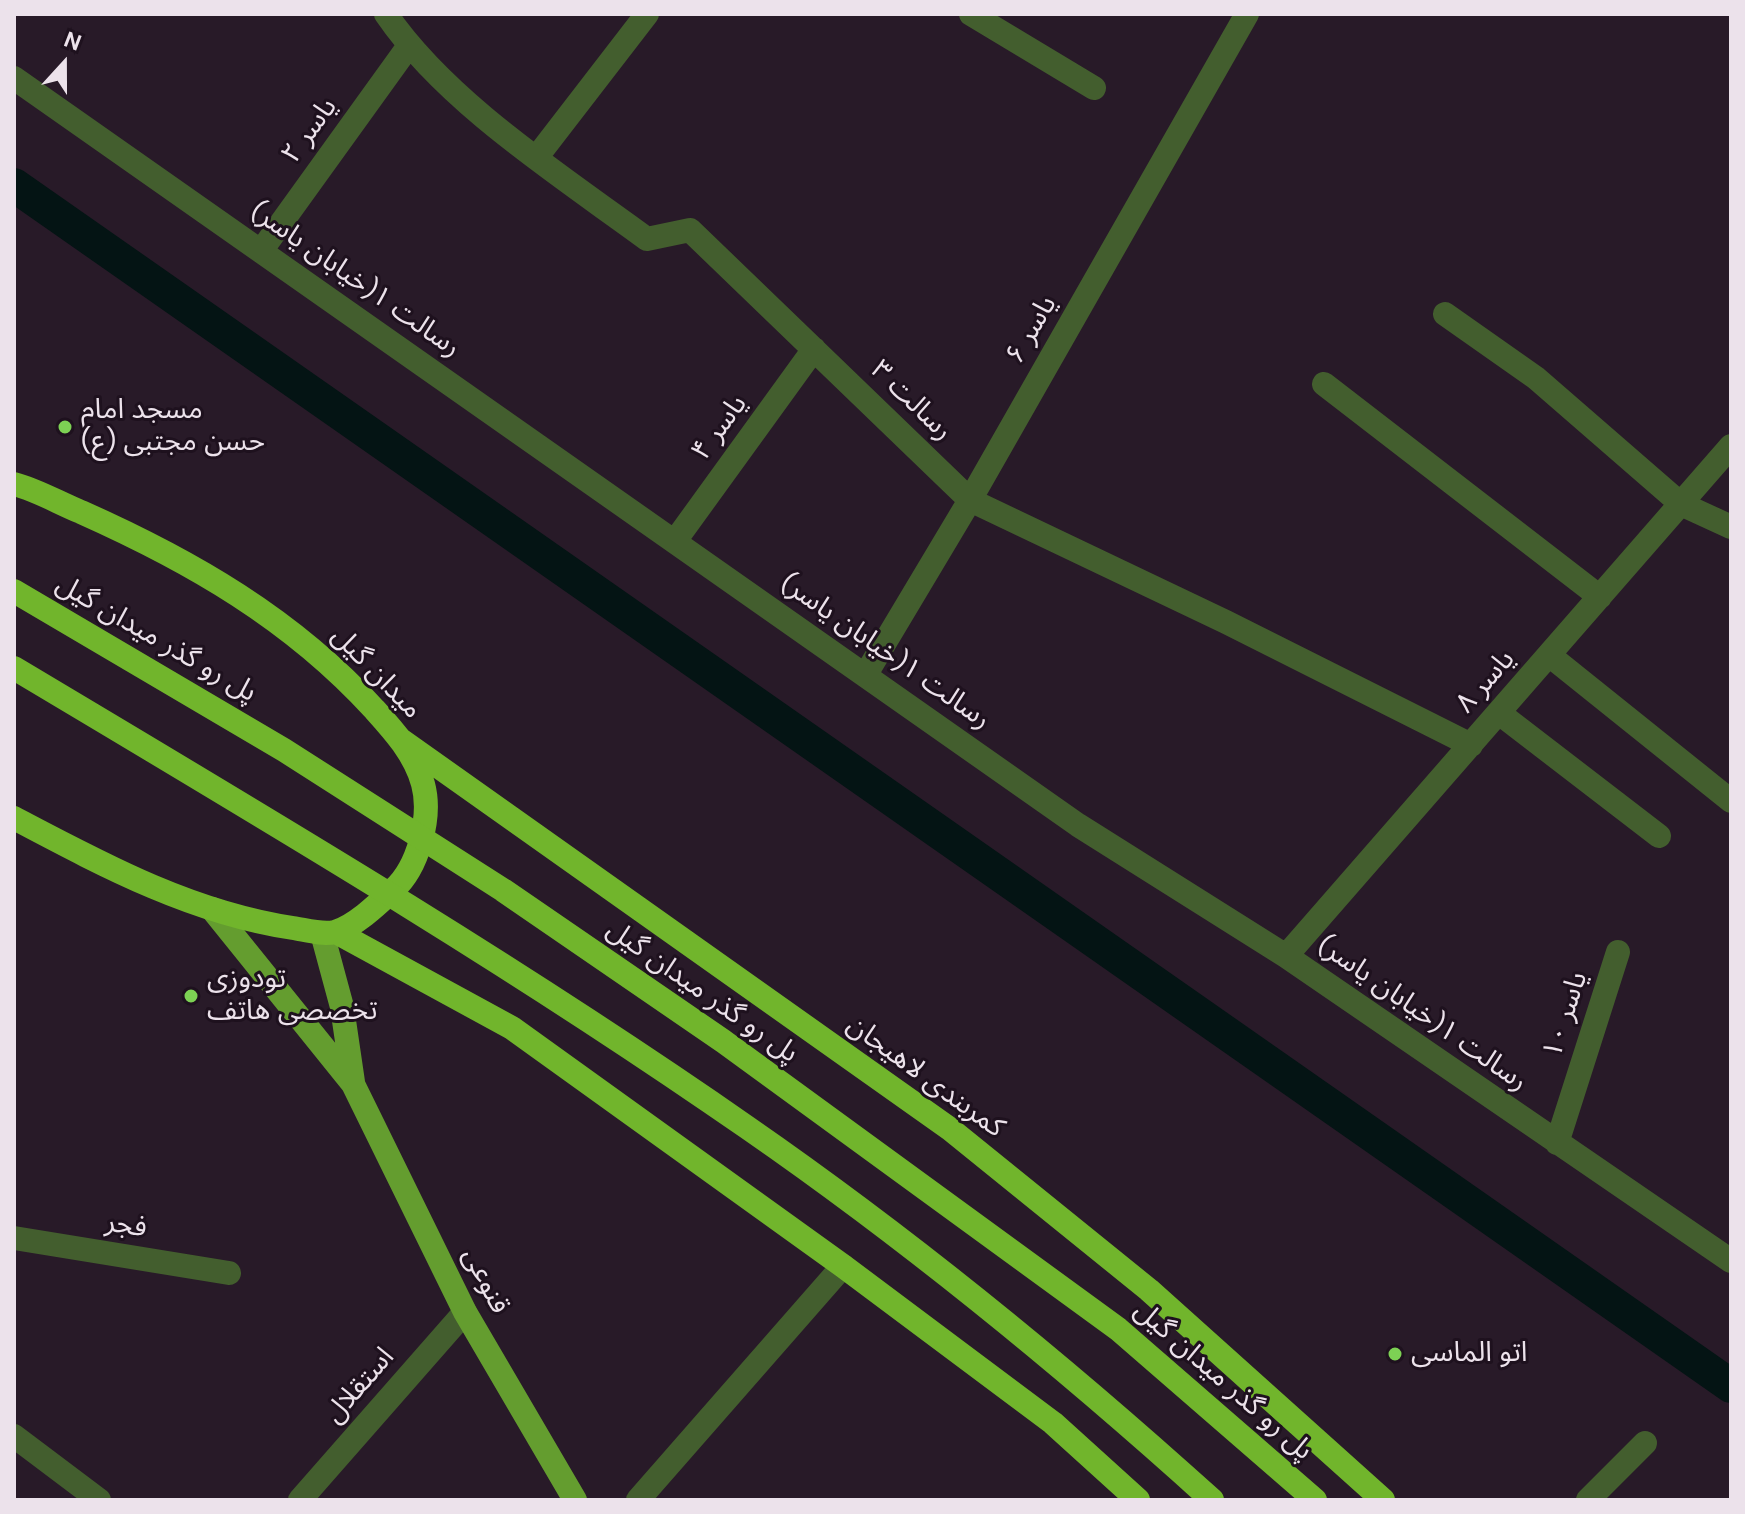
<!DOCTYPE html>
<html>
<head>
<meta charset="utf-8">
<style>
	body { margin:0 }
	#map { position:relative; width:1745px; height:1514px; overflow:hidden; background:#281a28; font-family:"DM Sans",sans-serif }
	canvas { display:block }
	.frame { position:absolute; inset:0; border:16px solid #ece2eb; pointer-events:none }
	.north { position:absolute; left:24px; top:24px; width:80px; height:80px; -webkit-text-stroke:6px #1e111e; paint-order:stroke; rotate:21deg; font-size:22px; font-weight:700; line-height:32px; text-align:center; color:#ece2eb }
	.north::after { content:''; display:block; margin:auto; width:28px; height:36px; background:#ece2eb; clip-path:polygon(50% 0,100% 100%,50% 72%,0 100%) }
</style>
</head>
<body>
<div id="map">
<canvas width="1745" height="1514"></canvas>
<div class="frame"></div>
<div class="north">N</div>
</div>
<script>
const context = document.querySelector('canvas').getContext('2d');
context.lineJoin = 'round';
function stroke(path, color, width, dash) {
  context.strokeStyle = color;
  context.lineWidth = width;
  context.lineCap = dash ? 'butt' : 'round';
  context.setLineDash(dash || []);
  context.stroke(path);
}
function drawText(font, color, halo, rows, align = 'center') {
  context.font = font + ' "DM Sans","Noto Sans Arabic",sans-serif';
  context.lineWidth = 6;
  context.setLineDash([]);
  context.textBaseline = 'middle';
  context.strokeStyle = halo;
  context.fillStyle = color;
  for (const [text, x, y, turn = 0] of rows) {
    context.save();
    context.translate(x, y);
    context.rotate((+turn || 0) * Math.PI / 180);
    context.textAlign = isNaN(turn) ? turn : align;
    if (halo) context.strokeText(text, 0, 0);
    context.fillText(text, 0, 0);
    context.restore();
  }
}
const canal = new Path2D(`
	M14,185L1731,1386`);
const minor = new Path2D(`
	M386,14C447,103 560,175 647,239L690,230L970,500L1226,622L1471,745
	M971,14L1094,88
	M14,78L1078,825L1286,956L1731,1261
	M536,158L647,14
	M261,251L408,47
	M1445,314L1536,378L1681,504L1731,527
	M1324,384L1600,597
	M675,541L814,349
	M1549,655L1731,801
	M866,674L970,500L1247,14
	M1499,713L1659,836
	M1286,956L1731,446
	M1557,1143L1618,952
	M14,1238L229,1273
	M14,1436L99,1500
	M300,1500L465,1312
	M638,1500L843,1266
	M1588,1500L1645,1443`);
const major = new Path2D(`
	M212,909L353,1084L465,1312L575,1500
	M322,933L342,1007L353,1082`);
const highway = new Path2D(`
	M14,484C37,490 59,503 81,512C191,561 292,619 374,709C393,730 415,754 423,784C432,817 418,868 393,890C378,904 355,926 335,932C322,935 306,930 293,928C192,913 103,865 14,818
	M401,740L950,1129L1149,1290L1383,1500
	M336,932L512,1028L843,1266L1053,1423L1138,1500`);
const highwayBridge = new Path2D(`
	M14,591L284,750L503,890L723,1041L1118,1329L1315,1500
	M14,668C262,816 511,963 748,1128C911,1241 1065,1367 1212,1500`);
const markers = [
	[65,427,8,"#7dd154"],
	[191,996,8,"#7dd154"],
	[1395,1354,8,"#7dd154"]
];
const streetNames = [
	["یاسر ۲",310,131,-54],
	["رسالت ۱(خیابان یاسر)",355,280,35],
	["یاسر ۶",1032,330,-60],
	["رسالت ۳",911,401,44],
	["یاسر ۴",720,428,-54],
	["پل رو گذر میدان گیل",156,639,30],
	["رسالت ۱(خیابان یاسر)",885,652,35],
	["میدان گیل",376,673,46],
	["یاسر ۸",1486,682,-49],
	["پل رو گذر میدان گیل",702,992,35],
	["رسالت ۱(خیابان یاسر)",1422,1014,35],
	["یاسر ۱۰",1566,1015,-72],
	["کمربندی لاهیجان",925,1077,36],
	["فجر",126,1226,9],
	["قنوعی",485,1281,63],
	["پل رو گذر میدان گیل",1223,1381,41],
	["استقلال",360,1386,-49]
];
const poiNames = [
	["مسجد امام",81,411],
	["حسن مجتبی (ع)",81,443],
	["تودوزی",207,980],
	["تخصصی هاتف",207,1012],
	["اتو ‌الماسی",1411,1354]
];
stroke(canal, '#041414', 34);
stroke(minor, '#435e2e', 24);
stroke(major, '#649d2f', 24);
stroke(highway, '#71b52c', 24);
stroke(highwayBridge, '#71b52c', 24);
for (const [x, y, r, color] of markers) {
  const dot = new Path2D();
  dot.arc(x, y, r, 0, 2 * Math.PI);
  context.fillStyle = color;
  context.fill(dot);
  stroke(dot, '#1e111e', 3);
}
drawText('28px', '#ece2eb', '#1e111e', streetNames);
drawText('28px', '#ece2eb', '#1e111e', poiNames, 'left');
</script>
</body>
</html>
